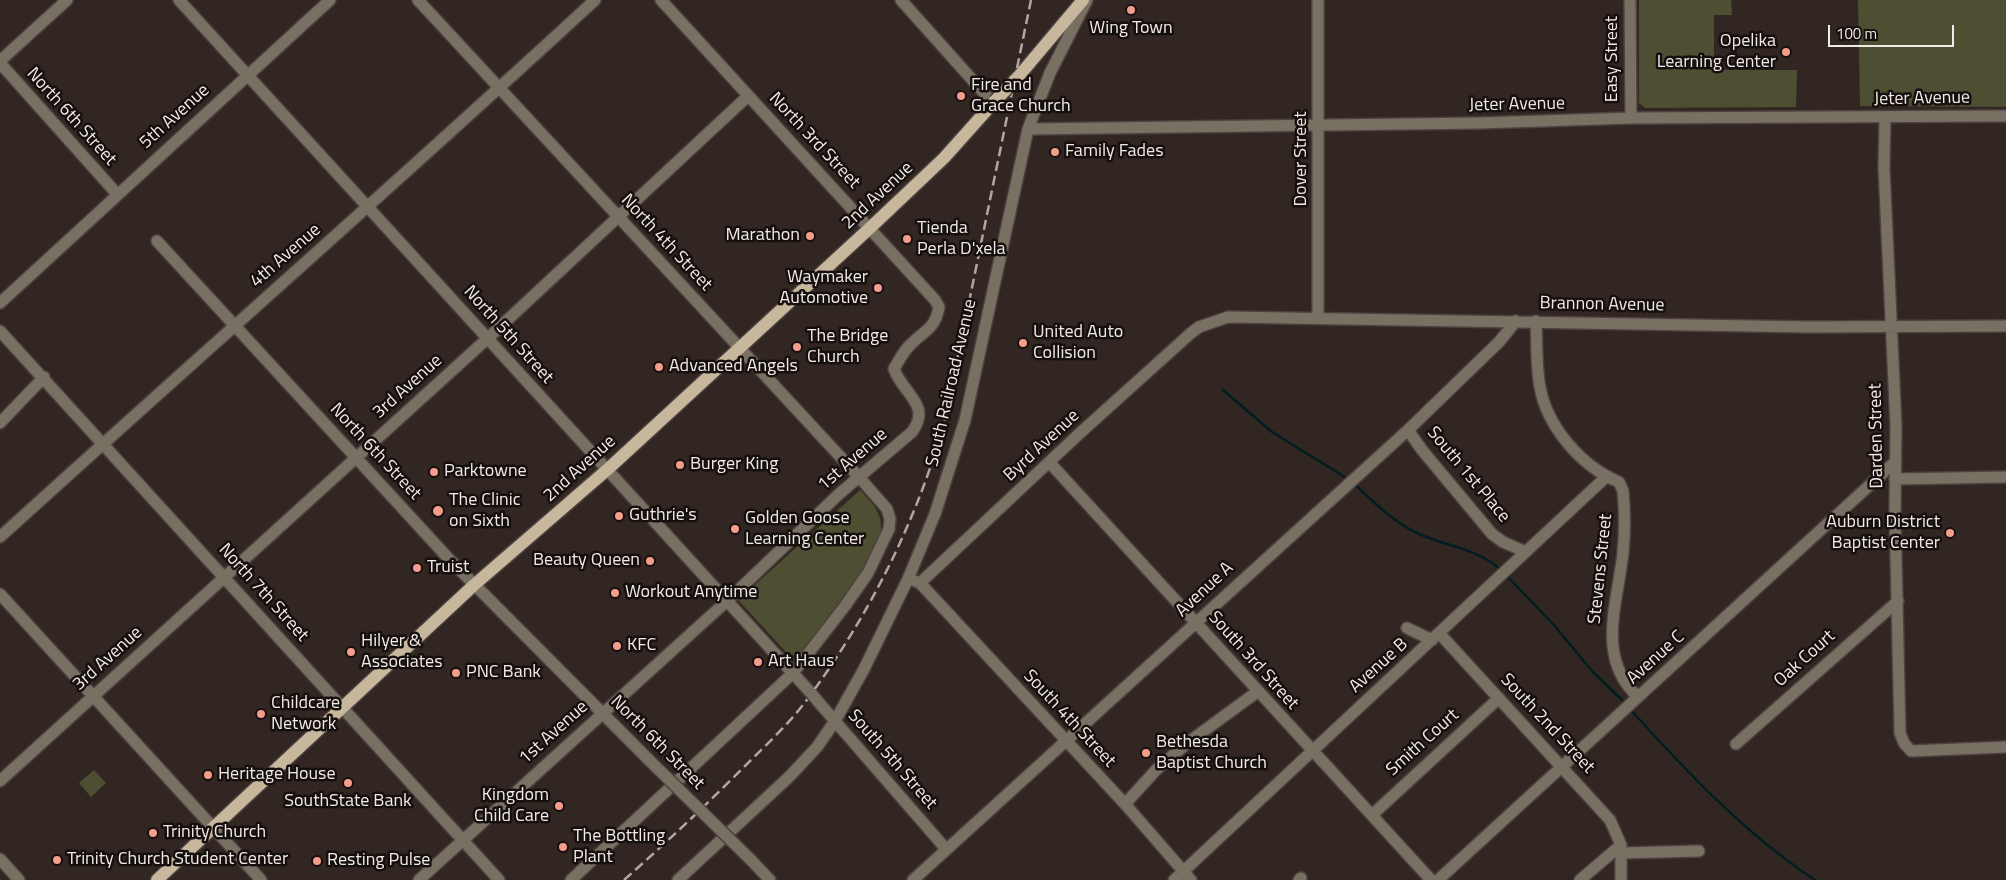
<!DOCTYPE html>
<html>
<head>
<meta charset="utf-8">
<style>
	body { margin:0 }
	#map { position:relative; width:2006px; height:880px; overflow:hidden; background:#312622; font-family:"Titillium Web",sans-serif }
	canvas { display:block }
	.scale { position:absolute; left:1828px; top:25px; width:126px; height:22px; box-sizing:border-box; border:2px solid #f2eae7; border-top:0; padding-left:6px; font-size:15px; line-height:18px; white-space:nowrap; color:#f2eae7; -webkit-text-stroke:4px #15100e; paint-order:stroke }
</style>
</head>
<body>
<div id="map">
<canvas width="2006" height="880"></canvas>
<div class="scale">100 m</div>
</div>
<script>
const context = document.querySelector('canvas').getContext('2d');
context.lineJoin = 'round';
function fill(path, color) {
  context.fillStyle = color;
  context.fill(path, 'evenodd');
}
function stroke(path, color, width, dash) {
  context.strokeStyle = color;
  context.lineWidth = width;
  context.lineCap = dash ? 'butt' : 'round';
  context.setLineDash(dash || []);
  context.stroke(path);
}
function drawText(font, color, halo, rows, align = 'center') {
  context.font = font + ' "Titillium Web",sans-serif';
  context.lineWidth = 5;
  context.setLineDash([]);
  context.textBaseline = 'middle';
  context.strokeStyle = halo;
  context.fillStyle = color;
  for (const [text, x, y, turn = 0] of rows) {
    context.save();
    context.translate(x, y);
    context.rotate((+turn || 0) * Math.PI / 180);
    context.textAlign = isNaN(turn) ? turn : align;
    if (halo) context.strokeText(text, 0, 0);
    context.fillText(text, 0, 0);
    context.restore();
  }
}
const green = new Path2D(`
	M1639,0H1731L1732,15H1714V70H1797L1796,107L1645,108L1639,103Z
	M1858,0H2006V107L1860,106Z
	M860,490C871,502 882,511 881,529C880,561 816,634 795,662L738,600Z
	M94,770L106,783L91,797L79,783Z`);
const stream = new Path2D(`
	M1223,390L1272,432L1348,479
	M1354,484C1373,501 1392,521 1415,532C1443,546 1477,548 1500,569
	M1506,575L1554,625L1592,671L1626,704
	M1630,709C1686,771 1744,833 1815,880`);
const minor = new Path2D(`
	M179,0L811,693
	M418,0L859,477L887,509L890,519L889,529L868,573L845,606L793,673L571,880
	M901,0L993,103
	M1630,0L1631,118
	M0,61L67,0
	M0,63L117,194
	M1885,117L1884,168L1896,426L1895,513L1900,733L1904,743L1911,751L2006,747
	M1028,129L1480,123L1631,118L2006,116
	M157,241L450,560L651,762
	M0,303L330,0
	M1318,317V0
	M1536,321C1537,343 1536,366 1540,387C1547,427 1582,467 1619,482L1623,491C1625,511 1625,532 1623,552C1618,603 1595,657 1638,697
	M0,331L499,880
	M0,423L44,377
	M1408,430L1422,450L1492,534L1503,542L1526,552
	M1050,463L1431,880
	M1895,479L2006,477
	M0,537C198,357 399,181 595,0
	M915,581L920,583L1125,804L1191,880
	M920,583L1080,433L1191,333L1199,327L1228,317L1809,327L2006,326
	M0,594L261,880
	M1407,628L1432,640
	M1439,633L1610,820L1621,845V880
	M821,705L946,849
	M1736,744L1898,601
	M0,781L488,338L748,96
	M1125,804L1156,770L1186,744L1257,692
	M1372,815L1499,698
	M1621,853L1699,851
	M0,859L19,880
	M751,860L770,880
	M419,880L728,600L839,494L912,432C932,405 903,394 894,369C898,362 903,352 909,346C923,331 935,330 939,307L935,300L661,0
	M678,880L790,776L817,747L835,721L864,669L908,579L935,514L965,420L1028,129L1050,73L1087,0
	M913,880L1408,430L1499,342L1516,321
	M1174,880L1606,477
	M1299,880L1301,878
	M1438,880L1896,461
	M1580,880L1621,845`);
const major = new Path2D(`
	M1018,77L1083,0
	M157,880L474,585L608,469L871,227L944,158L995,101`);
const rail = new Path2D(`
	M624,880C666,843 706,805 745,766C767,744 791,722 809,697C870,614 916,522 944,424L1031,0`);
const minorBridge = new Path2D(`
	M811,693L821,705
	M651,762L751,860`);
const majorBridge = new Path2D(`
	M995,101L1018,77`);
const markers = [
	[1131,10,5,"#f49d8c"],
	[1786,52,5,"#f49d8c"],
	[961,96,5,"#f49d8c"],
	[1055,152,5,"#f49d8c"],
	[810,236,5,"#f49d8c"],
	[907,239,5,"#f49d8c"],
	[878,288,5,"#f49d8c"],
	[1023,343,5,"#f49d8c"],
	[797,347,5,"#f49d8c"],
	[659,367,5,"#f49d8c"],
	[680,465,5,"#f49d8c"],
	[434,472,5,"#f49d8c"],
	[438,511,6,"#f49d8c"],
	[619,516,5,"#f49d8c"],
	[735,529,5,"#f49d8c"],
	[1950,533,5,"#f49d8c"],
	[650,561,5,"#f49d8c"],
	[417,568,5,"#f49d8c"],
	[615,593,5,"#f49d8c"],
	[617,646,5,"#f49d8c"],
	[351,652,5,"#f49d8c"],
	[758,662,5,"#f49d8c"],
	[456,673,5,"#f49d8c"],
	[261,714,5,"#f49d8c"],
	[1146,753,5,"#f49d8c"],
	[208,775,5,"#f49d8c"],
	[348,783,5,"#f49d8c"],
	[559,806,5,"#f49d8c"],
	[153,833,5,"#f49d8c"],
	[563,847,5,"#f49d8c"],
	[57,860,5,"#f49d8c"],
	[317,861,5,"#f49d8c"]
];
const poiNames = [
	["Wing Town",1131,29,"center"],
	["Opelika",1776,42,"right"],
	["Learning Center",1776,63,"right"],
	["Fire and",971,86],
	["Grace Church",971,107],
	["Family Fades",1065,152],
	["Tienda",917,229],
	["Perla D'xela",917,250],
	["Marathon",800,236,"right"],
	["Waymaker",868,278,"right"],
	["Automotive",868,299,"right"],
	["United Auto",1033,333],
	["Collision",1033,354],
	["The Bridge",807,337],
	["Church",807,358],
	["Advanced Angels",669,367],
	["Burger King",690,465],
	["Parktowne",444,472],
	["The Clinic",449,501],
	["on Sixth",449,522],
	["Guthrie's",629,516],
	["Golden Goose",745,519],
	["Learning Center",745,540],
	["Auburn District",1940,523,"right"],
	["Baptist Center",1940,544,"right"],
	["Beauty Queen",640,561,"right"],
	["Truist",427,568],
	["Workout Anytime",625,593],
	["Hilyer &",361,642],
	["Associates",361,663],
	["KFC",627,646],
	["Art Haus",768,662],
	["PNC Bank",466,673],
	["Childcare",271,704],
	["Network",271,725],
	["Bethesda",1156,743],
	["Baptist Church",1156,764],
	["Heritage House",218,775],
	["Kingdom",549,796,"right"],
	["Child Care",549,817,"right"],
	["SouthState Bank",348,802,"center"],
	["Trinity Church",163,833],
	["The Bottling",573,837],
	["Plant",573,858],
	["Trinity Church Student Center",67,860],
	["Resting Pulse",327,861]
];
const streetNames = [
	["Easy Street",1613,59,-90],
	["Jeter Avenue",1922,99,-1],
	["Jeter Avenue",1517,105,-1],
	["North 6th Street",71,117,48],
	["5th Avenue",175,117,-42],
	["North 3rd Street",814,141,47],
	["Dover Street",1302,159,-90],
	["2nd Avenue",878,196,-43],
	["North 4th Street",666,243,47],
	["4th Avenue",286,256,-41],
	["Brannon Avenue",1602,305,1],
	["North 5th Street",508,335,48],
	["South Railroad Avenue",952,383,-77],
	["3rd Avenue",408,387,-42],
	["Darden Street",1877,436,-91],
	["Byrd Avenue",1042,446,-43],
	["North 6th Street",375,452,47],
	["1st Avenue",853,460,-41],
	["2nd Avenue",580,469,-42],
	["South 1st Place",1468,475,50],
	["Stevens Street",1601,569,-84],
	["Avenue A",1205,590,-43],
	["North 7th Street",263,593,48],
	["Avenue C",1656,658,-42],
	["3rd Avenue",108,659,-42],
	["Oak Court",1805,659,-42],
	["South 3rd Street",1253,661,48],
	["Avenue B",1379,666,-42],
	["South 4th Street",1069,719,47],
	["South 2nd Street",1547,724,47],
	["1st Avenue",554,733,-42],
	["North 6th Street",657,743,45],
	["Smith Court",1423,743,-42],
	["South 5th Street",892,760,49]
];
fill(green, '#4d4e32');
stroke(stream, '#001e20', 2.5);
stroke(minor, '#4c413e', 14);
stroke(major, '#4c413e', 15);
stroke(minor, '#787063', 11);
stroke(major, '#c7b79c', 12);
stroke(rail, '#b0a7a3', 2.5, [10, 5]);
stroke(minorBridge, '#4c413e', 14, []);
stroke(majorBridge, '#4c413e', 15, []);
stroke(minorBridge, '#787063', 11);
stroke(majorBridge, '#c7b79c', 12);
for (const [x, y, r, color] of markers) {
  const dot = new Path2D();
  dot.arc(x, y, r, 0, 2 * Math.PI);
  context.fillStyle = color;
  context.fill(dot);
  stroke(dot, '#15100e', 2);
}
drawText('18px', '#f2eae7', '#15100e', poiNames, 'left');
drawText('18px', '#f2eae7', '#15100e', streetNames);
</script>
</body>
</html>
